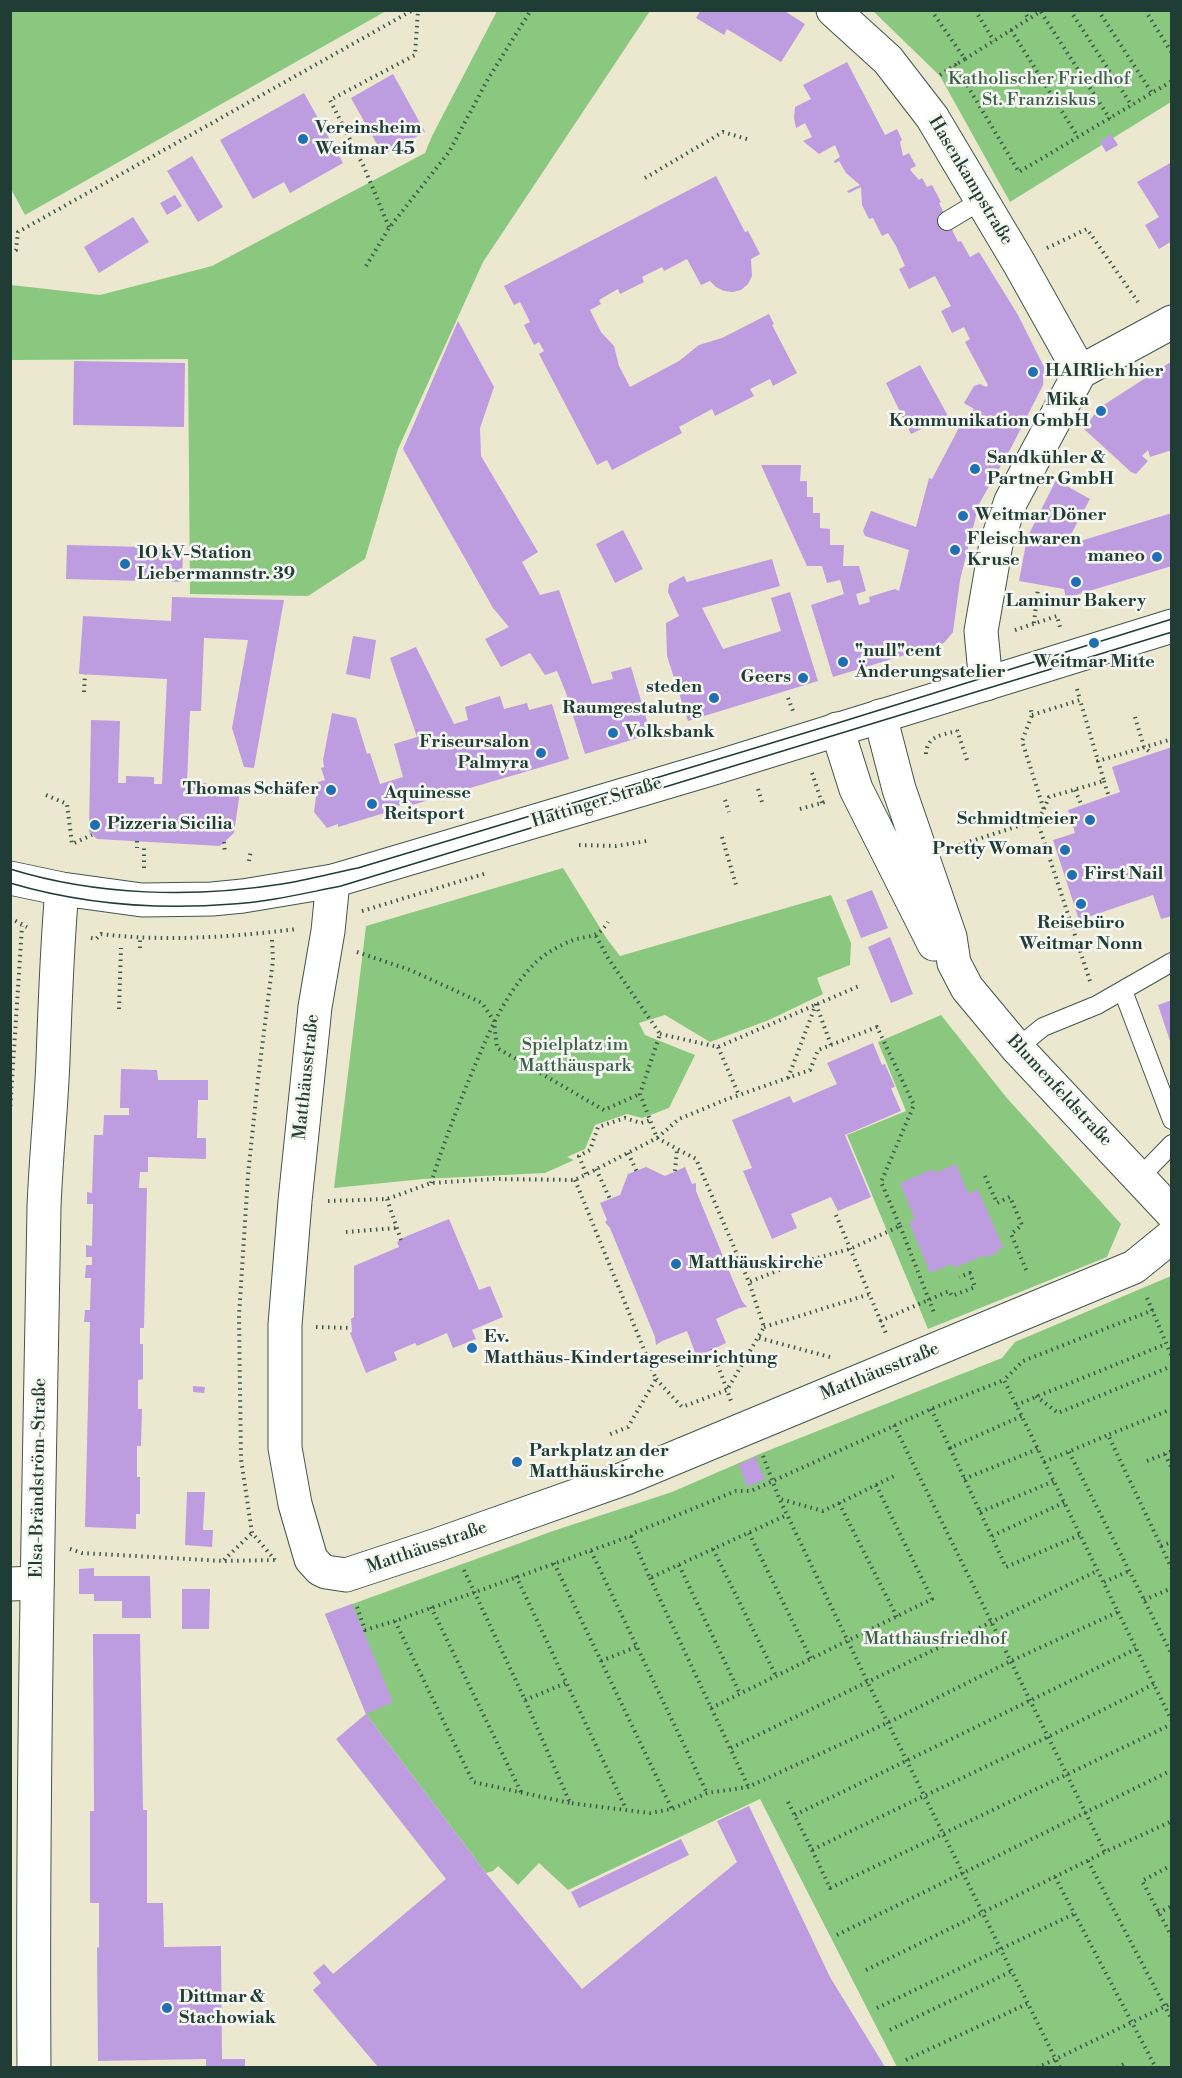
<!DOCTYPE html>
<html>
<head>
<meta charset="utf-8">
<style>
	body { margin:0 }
	#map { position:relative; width:1182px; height:2078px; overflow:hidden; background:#ece8d0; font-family:"Libre Bodoni",serif }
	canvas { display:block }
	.frame { position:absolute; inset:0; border:12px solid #1f3d34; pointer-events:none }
</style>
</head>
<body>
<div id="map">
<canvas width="1182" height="2078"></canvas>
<div class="frame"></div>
</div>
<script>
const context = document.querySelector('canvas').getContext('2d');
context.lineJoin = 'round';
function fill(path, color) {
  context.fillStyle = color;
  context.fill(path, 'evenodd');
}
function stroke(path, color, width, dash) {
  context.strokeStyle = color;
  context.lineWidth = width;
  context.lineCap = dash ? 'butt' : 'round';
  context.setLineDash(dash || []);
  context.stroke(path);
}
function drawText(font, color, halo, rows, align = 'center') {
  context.font = font + ' "Libre Bodoni",serif';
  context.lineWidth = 5;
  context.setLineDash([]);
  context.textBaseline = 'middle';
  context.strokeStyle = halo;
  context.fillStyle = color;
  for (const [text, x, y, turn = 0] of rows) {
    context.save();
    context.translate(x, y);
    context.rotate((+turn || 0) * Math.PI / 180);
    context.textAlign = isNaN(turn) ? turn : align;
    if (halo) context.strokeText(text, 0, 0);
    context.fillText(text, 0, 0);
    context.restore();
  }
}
const green = new Path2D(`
	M10,11L11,10L386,11L25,215L11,189Z
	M497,11H650L483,262L398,449L365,559L308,596L190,594L188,359L11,360V285L100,295L212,266L425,153L432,136Z
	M873,11H1171V102L1010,202L940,76Z
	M563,868L607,939L620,956L831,895L851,943L850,965L817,978L823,994L769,1020L710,1042L665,1015L639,1023L645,1035L695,1055L669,1108L642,1118L627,1114L595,1125L585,1149L567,1157L574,1160L545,1173L423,1179L334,1188L366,926Z
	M941,1015L1006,1097L1121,1224L1107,1257L928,1329L847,1135L906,1111L878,1042Z
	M1171,1276V2067H897L760,1799L568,1890L539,1863L518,1885L498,1866L493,1871L486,1873L366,1714L325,1614L553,1531L672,1492L762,1453L1002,1358L1015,1342Z`);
const building = new Path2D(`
	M701,10H783L805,24L781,62L727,29L724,35L696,18Z
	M847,62L885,135L897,129L902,140L900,142L903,156L909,153L916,166L910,169L911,171L919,180L922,178L927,187L932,185L941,202L939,203L958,242L961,241L970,257L979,252L1018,315L1044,367L1043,385L1012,446L979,504L960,580L953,632L944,643L833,677L811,605L844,594L840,580L827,583L822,566H807L761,465H801L800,481H807V497H813V513H820V528L830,529V545H844L843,566H859L866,591L856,594L859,605L870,602L869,597L895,589L899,591L909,550L865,536L863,531L871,511L916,527L929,478L932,479L963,420L966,422L974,409L964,403L974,386L980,384L986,387L988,385L965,342L970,339L964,327L952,333L941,311L951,306L935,276L909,289L899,269L905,266L896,246L888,233L882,236L873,218L869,219L862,205L861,187L849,193L847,191L860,185L846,173L839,161L835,163L834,161L840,157L835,145L819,154L803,141L812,137L805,123L796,128L794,118L795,107L811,99L803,85Z
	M393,74L425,132L383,155L351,98Z
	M304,93L343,163L290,193L284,182L253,199L220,140Z
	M1111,134L1118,145L1106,152L1100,142Z
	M192,156L223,207L198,222L167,171Z
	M1172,162V241L1159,249L1145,225L1159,217L1137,182Z
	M716,176L745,232L748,231L760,254L751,259L752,276L748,284L741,290L733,292L724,291L716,287L710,281L701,285L687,259L664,271L662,267L642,277L644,282L620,294L618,289L599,300L601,304L590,310L601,332L614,346L619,366L630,387L679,361L699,345L722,338L769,314L774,324L772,325L797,373L773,386L770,379L750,389L754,396L715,416L712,409L679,427L682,433L612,470L607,460L597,465L539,354L544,351L539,342L534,345L524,325L530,322L520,302L514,305L504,286Z
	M175,195L182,206L167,215L160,203Z
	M133,217L149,242L99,273L84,247Z
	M458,321L494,387L480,428L481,456L538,552L522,562L540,595L559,590L592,684L613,679L611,672L631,667L651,734L585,754L566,693L557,671L545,675L530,653L501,667L485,639L509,627L493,608L403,449Z
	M74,361L185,363L184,427L73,425Z
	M1172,361V450L1150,457L1148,450L1142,456L1148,461L1136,474L1131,472L1084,429L1099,408Z
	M920,365L948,416L911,434L886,383Z
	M1056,480L1090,499L1068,540L1077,542L1172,513V566L1066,598L1064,589L1019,581L1028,533L1029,534Z
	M623,530L643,569L615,583L596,544Z
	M67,545L183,548L182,582L66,579Z
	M772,559L780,586L702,608L723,649L781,631L771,598L790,592L818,681L688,721L667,656L666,623L679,616L668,592L669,584L684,576L687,582Z
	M172,597L284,600L254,768L244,767L232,728L248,640L204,638L201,711H190L187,782L206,783V790L240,792L234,833L220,846L97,839L89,832L91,720L120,721L118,783H126V776L154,777V784H162L167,679L79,674L83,616L171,621Z
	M353,636L376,640L370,679L346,674Z
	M416,647L454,724L468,720L465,707L500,696L504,709L527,703L529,710L552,704L569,759L412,805L411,802L387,809L388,812L338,827V824L327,828L314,812L318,782L325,780L321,768L324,767L323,760L332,713L356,718L367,754L370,753L380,784L403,777L394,744L417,737L390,658Z
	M1172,747V916L1161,919L1153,895L1079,920L1053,840L1075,833L1068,810L1120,792L1112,767Z
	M872,890L888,928L861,938L846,900Z
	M890,937L913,994L891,1003L868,947Z
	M1172,1000V1044H1171L1158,1005Z
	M873,1043L882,1065L885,1064L895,1087L891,1088L901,1111L845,1135L871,1197L838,1211L831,1197L791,1214L797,1228L772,1239L743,1171L752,1168L732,1120L790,1096L793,1103L837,1084L827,1063Z
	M121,1069L157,1070L158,1080H208V1100H198L197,1138H206V1159L148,1157V1172H140L139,1188H147L144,1328H140V1344H143V1379L138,1380V1409H142L141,1446H137V1477H140V1514H136V1529L85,1527L90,1322H84L85,1310H90L91,1278H85L86,1265H92V1257H86V1245L92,1246L93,1204H87V1192L92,1193L94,1135H103L104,1115H129V1108H120Z
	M956,1164L968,1193L978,1190L1003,1247L998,1249L999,1252L985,1258V1255L954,1268L952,1264L930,1273L909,1222L915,1220L900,1183L933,1169L935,1173Z
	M646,1167L665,1176L685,1167L692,1184L696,1183V1191L732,1278L742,1301L747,1307L739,1308L716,1319L726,1343L703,1354L696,1355L687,1331L662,1341L656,1345L655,1337L610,1228L605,1222L607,1220L600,1203L620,1195L628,1174Z
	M449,1219L479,1290L490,1286L503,1317L472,1330L476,1339L453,1348L447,1333L417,1346L415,1343L394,1352L397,1360L366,1373L350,1333L352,1332L351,1319L354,1317V1266L399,1247L397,1242L407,1236Z
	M193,1386L205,1387L204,1393L193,1392Z
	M756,1456L757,1459L756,1460L765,1479L747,1487L738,1463L741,1464Z
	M187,1492H205L203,1530H213L212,1547L185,1545Z
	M94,1568V1576H150L151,1618H122V1601H94V1594H79V1569Z
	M182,1589H210L209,1629H182Z
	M352,1604L393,1702L366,1714L325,1614Z
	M93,1634H140L143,1810H147V1903H163L164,1947L221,1946L222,2059H245V2067H206V2059L98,2061L97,1947L99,1948V1903H90V1811H94Z
	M366,1714L486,1873L582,1989L737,1862L717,1821L749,1806L830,1977L885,2067H378L313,1990L321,1983L313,1973L324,1964L333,1974L446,1879L336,1739Z
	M681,1839L689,1855L579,1908L571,1892Z`);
const path = new Path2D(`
	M931,10L965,59L955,65
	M975,10L994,41
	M1023,10L1029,19
	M1070,10L1132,106
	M1098,10L1152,93
	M1145,10L1172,53
	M1041,12L1110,119
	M1011,30L1078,137
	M965,59L1043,10
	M940,75L955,65L1019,172L1172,81
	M645,178L723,132L750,140
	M389,227L364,167L330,100L415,55L418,10
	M1047,248L1087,229L1138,302
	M10,253L16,250L18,232L413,10
	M366,266L389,228L449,152L488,79L531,10
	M1034,623L1038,588
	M1015,630L1057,616L1060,627
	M1077,689L1080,700
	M84,692L85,674
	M788,698L793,711
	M1032,715L1080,700L1098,761
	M1135,717L1144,747L1152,754
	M957,730L967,760
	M926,754C927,736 941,735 957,731
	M812,773L822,803
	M1104,781L1109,797
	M758,789L762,802
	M1075,790L1082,806
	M46,795L67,804L72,844L92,835
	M725,800L729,812
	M800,809L825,802
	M1044,809L1049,797L1104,781L1098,761L1172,739
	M1037,820L1090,981
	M722,837L736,885
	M137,841V848
	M224,842L225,853
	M579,845L616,846L647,841
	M953,847L1037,820L1044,810L1022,741L1032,715L1030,707
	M249,861L251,850
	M144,868V848
	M362,911L487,873
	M10,918L27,927
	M596,936L608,958L660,1034L640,1094L657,1138L679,1119L725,1100L810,1070L818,1050L877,1027L914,1105L881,1182L900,1226L850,1249L792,1265L749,1282
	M91,938L96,939L101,934C166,942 232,937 297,929
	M272,940L273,960L258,1079L248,1175L239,1316L241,1459L252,1533L275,1560
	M140,948V936
	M357,952L410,970L482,1003L494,1021L497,1048L604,1110L640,1094
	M816,1004L831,1045
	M119,1009L121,948
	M660,1034L718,1047L859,986
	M718,1047L739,1095
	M788,1078L816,1004
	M10,1112L22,926
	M628,1153L637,1172
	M596,1169L610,1199
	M675,1171L677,1149
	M586,1174L579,1156L590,1150L598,1127L625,1118L641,1123L651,1120
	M985,1176L997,1203L1010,1197L1022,1225L1011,1234L1028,1274
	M575,1180L656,1379L628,1427L608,1435
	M431,1183C444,1142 459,1103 476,1063C491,1027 507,992 534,964C544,954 560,945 573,940C590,935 597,939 608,922
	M387,1199L401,1240
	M328,1201L387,1199L431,1183L494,1179L575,1180L657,1138L696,1159L749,1282L764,1327L727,1390L712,1349
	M836,1215L887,1336
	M900,1226L935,1315
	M346,1232L396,1228
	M1147,1298L1172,1357
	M880,1321L949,1291L952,1296L975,1287L970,1273L959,1277
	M316,1327L352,1328
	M764,1327L870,1294
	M759,1338L830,1357
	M656,1379L682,1407L727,1390L731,1401
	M1036,1396L1058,1413L1172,1366
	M1016,1405L1166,1344
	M931,1409L950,1448L1022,1416
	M1172,1409L1108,1435L1172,1569
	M894,1425L1105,1852
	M950,1448L1006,1567L1080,1535
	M1069,1452L1172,1655
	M1165,1454L1172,1469
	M763,1456L779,1498L868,1683L1060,2068
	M1147,1461L1172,1451
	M1044,1462L1108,1435
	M964,1479L1038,1449
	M876,1485L896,1475
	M839,1503L897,1617
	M980,1512L1054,1481
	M749,1533L811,1659
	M631,1536L650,1578L787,1515
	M992,1536L1065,1502
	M1161,1546L1172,1542
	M70,1549L82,1553L224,1561L275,1560
	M713,1549L776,1676
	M591,1551L707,1793
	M224,1560L252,1533
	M554,1563L672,1809
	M679,1565L740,1694
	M464,1570L525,1700L570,1803L650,1813L672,1809L707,1793L748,1787L887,1723L1011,1661L1118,1612L1004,1380L1023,1361L1153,1310
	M516,1576L626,1809
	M650,1578L748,1786
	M1104,1582L1129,1571
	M1144,1600L1172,1588
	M357,1607L365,1630L395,1621L631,1536L634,1533L736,1491H751L931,1409L1004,1380
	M431,1607L521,1792
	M1118,1612L1172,1721
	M395,1621L473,1782L570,1803
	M601,1661L636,1647
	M525,1700L566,1683
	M711,1708L932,1599L876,1485L823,1511L780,1499
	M731,1748L1097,1571
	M788,1802L812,1850C926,1794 1041,1742 1154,1684
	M795,1815L1136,1649
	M812,1850L830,1888L1172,1724
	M1088,1861L1172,2020
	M1172,1865L1142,1881L1172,1937
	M1055,1877L1156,2068
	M1158,1913L1172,1906
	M837,1935L1172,1770
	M866,1970L1105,1852L1172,1821
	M877,2008L1076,1913
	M890,2030L1012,1971
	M906,2060L1029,2003
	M1037,2068L1172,2003
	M1117,2068L1124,2064L1126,2068`);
const lane = new Path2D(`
	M947,221L982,200
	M1123,991L1172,1120
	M1017,1048L1043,1027L1097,1005L1172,962
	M1139,1178L1172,1144`);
const street = new Path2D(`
	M833,10L888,60L932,117L1019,263L1080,372
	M986,684L981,631L996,544L1011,501L1080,372L1172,322
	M880,716L899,789L950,937L954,963L967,988L1017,1048L1172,1213
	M837,729L856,789L934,944
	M333,881L328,931L315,1007L295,1201L285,1325V1448L295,1504L311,1559L320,1569L326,1572L346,1575L434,1546L626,1478L1134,1267L1172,1236
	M10,1584L37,1583`);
const secondary = new Path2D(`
	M10,878L62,889L142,900L212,899L243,896L333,881L714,768L1172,626
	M34,2068C32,1781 39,1494 44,1207C46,1157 51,1109 53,1060C55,1003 57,946 62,889`);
const tram = new Path2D(`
	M10,869C98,896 193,898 282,884C308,880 333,873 358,868L841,722L1172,619
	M10,883C81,904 159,910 233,904C269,902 305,893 341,886L1172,632`);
const markers = [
	[303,139,6,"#1f6fb2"],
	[1033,372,6,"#1f6fb2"],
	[1101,411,6,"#1f6fb2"],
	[975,469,6,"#1f6fb2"],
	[963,516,6,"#1f6fb2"],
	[955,550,6,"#1f6fb2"],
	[1157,557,6,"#1f6fb2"],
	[125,564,6,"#1f6fb2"],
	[1076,582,6,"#1f6fb2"],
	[1094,643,6,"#1f6fb2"],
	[843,662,6,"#1f6fb2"],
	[803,678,6,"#1f6fb2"],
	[714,698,6,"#1f6fb2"],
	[613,733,6,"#1f6fb2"],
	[541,753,6,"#1f6fb2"],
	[331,790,6,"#1f6fb2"],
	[372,804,6,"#1f6fb2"],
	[1090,820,6,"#1f6fb2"],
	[95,825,6,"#1f6fb2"],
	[1065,850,6,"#1f6fb2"],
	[1072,875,6,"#1f6fb2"],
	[1081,904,6,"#1f6fb2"],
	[676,1264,6,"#1f6fb2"],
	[472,1348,6,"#1f6fb2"],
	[517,1462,6,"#1f6fb2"],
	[167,2008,6,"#1f6fb2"]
];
const parkNames = [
	["Katholischer Friedhof",1039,80],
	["St. Franziskus",1039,101],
	["Spielplatz im",575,1046],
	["Matthäuspark",575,1067],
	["Matthäusfriedhof",935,1640]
];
const poiNames = [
	["Vereinsheim",315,129],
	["Weitmar 45",315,150],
	["HAIRlich hier",1045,372],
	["Mika",1089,401,"right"],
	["Kommunikation GmbH",1089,422,"right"],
	["Sandkühler &",987,459],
	["Partner GmbH",987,480],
	["Weitmar Döner",975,516],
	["Fleischwaren",967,540],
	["Kruse",967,561],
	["10 kV-Station",137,554],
	["Liebermannstr. 39",137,575],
	["maneo",1145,557,"right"],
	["Laminur Bakery",1076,602,"center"],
	["\"null\"cent",855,652],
	["Änderungsatelier",855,673],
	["Weitmar Mitte",1094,663,"center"],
	["Geers",791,678,"right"],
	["steden",702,688,"right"],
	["Raumgestalutng",702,709,"right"],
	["Volksbank",625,733],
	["Friseursalon",529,743,"right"],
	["Palmyra",529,764,"right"],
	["Thomas Schäfer",319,790,"right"],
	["Aquinesse",384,794],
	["Reitsport",384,815],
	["Schmidtmeier",1078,820,"right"],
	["Pizzeria Sicilia",107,825],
	["Pretty Woman",1053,850,"right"],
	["First Nail",1084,875],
	["Reisebüro",1081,924,"center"],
	["Weitmar Nonn",1081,945,"center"],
	["Matthäuskirche",688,1264],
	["Ev.",484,1338],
	["Matthäus-Kindertageseinrichtung",484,1359],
	["Parkplatz an der",529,1452],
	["Matthäuskirche",529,1473],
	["Dittmar &",179,1998],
	["Stachowiak",179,2019]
];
const streetNames = [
	["Hasenkampstraße",970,181,59],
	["Hattinger Straße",597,803,-17],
	["Matthäusstraße",307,1077,-84],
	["Blumenfeldstraße",1059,1091,47],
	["Matthäusstraße",880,1372,-22],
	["Elsa-Brändström-Straße",39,1478,-89],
	["Matthäusstraße",427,1548,-19]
];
fill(green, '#8ac87f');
fill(building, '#bd9ce0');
stroke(lane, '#3e574b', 20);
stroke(street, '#3e574b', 35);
stroke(secondary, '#3e574b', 35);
stroke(path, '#3e574b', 4, [1.5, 4.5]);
stroke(lane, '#fff', 18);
stroke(street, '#fff', 33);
stroke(secondary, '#fff', 33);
stroke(tram, '#1f3d34', 1.5);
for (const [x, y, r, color] of markers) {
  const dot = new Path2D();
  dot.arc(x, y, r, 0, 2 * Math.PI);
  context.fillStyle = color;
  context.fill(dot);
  stroke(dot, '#f6f6f2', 2);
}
drawText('18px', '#3a6047', '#f6f6f2', parkNames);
drawText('bold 18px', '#1f3d34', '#f6f6f2', poiNames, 'left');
drawText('18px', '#1f3d34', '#f6f6f2', streetNames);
</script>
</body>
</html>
